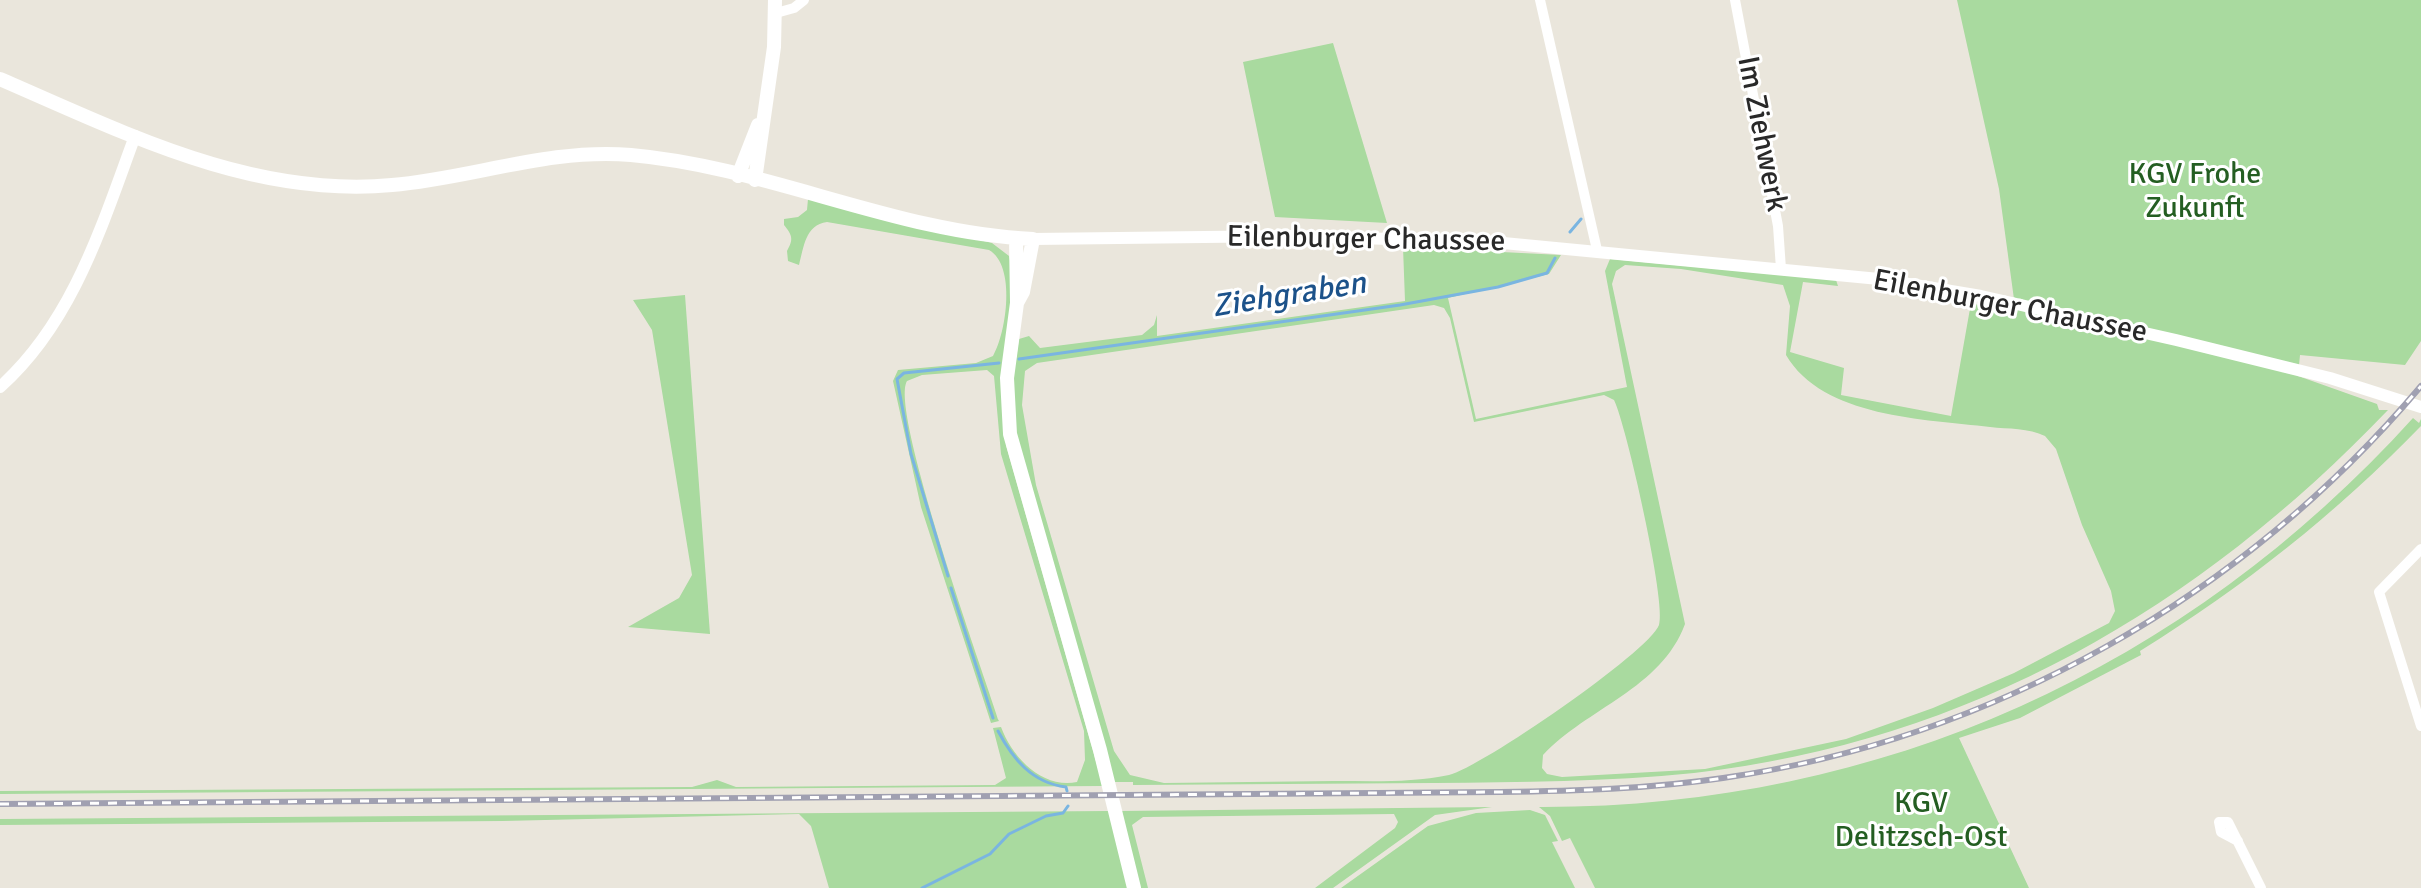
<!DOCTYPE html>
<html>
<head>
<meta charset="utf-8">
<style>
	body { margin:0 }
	canvas { display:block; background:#eae6dc }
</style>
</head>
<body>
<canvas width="2421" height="888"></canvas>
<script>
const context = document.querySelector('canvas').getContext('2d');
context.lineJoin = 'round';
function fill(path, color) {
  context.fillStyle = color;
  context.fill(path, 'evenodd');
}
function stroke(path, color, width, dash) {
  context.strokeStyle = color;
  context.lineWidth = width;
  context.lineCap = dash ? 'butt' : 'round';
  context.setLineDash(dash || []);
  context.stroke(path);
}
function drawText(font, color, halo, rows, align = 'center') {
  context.font = font + ' Signika,sans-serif';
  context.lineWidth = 6;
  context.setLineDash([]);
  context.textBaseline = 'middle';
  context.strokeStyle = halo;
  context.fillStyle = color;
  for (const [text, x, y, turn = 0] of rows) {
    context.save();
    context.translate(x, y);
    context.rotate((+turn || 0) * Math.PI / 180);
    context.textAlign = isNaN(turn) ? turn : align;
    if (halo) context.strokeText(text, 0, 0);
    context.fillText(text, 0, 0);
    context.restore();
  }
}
const green = new Path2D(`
	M1957,0H2421V341L2405,365L2300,355L2298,376L2377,404L2379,410H2388C2199,608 1969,742 1694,773C1607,782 1521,782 1434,783C1334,784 1233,784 1133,785V782H1113L1014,426L1012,385L1019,339L1029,336L1040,348L1142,335L1154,325L1157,315V336L1405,301L1403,247L1561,255L1549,274L1448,298L1476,419L1627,387L1605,271L1610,259L1836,280L1838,286L1803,282L1790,352L1844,368L1841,395L1951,416L1971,303L2016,314L1999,189ZM1625,265L1681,269L1783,285L1790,306L1786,355C1823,418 1925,419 1990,427C2008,429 2029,428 2045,436L2056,449L2082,525L2111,591L2115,611L2109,623L2014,673L1933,708L1846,739L1705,769L1562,777L1547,774L1542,768L1543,755C1587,708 1661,689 1685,624L1612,284L1616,271ZM1434,305L1444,308L1450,318L1474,422L1604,395L1614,400C1626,424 1667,604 1659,625C1649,652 1480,768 1449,775C1411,783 1372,781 1334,781C1277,782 1221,782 1164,783L1130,775L1114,751L1036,485L1022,405L1025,371L1037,363Z
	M1333,43L1387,223L1275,217L1243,62Z
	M808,199L992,243L1009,256L1012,270L1006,445L1103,786L0,794V791L692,787L717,780L736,787L995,785L1006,778L993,728L1001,727C1012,757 1042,789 1077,782L1085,760L1084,731L1001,454L994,376L987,370L922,375L907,381C889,410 984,674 999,721L991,723L921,507L893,381L898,370L976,363L993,356C1007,332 1016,265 989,250L827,222C805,225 804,247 799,265L788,261L787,251C794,239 792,235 784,225V219L798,217L807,210Z
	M685,295L710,634L628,627L679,598L692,575L652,330L633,300Z
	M2413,418L2419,423L2421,419V426C2336,514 2243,587 2140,651L2141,655L2020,718L1959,738L2029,888H1595L1570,838L1562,841L1550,816L1539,807C1879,808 2185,670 2413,418Z
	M1492,807L1435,815L1333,888H1315L1395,828L1398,822L1394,814L1143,817L1132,825L1148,888H1139L1120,811Z
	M1530,810L1545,815L1558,841L1552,842L1575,888H1341L1428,826L1476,813Z
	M1109,811L1128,888H829L811,826L799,814L503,821L0,825V819Z`);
const stream = new Path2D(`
	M1570,232L1581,219
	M1019,359L1400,305L1498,287L1547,273L1555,258
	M948,576L911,454L897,379L904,373L999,363
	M951,588L993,718
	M998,731C1013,759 1032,783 1066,787L1067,791
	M922,888L990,854L1009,834L1046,816L1063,813L1068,806`);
const minor = new Path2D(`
	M1540,0L1597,250
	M1735,0L1778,226L1781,269
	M776,13L794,8L804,0
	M2421,549L2379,592L2421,726
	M2238,841L2221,832L2219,822H2228L2261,888`);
const tertiary = new Path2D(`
	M1033,239L1289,236L1493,242L1879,279L1981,296L2176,340L2330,378L2421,407
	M0,387C73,322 102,225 135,136`);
const secondary = new Path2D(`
	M0,79C125,133 252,198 392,185C473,178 549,148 631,155C768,167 896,233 1033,239L1023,292L1017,303
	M738,176L758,125
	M755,180L774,47L775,0
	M1016,238L1017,303L1007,378L1010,434L1100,750L1134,888`);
const rail = new Path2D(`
	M0,804L1500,792C1574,791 1649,789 1723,778C1994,739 2245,595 2421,386`);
const streetNames = [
	["Im Ziehwerk",1761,134,79],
	["Eilenburger Chaussee",1366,240,1],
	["Eilenburger Chaussee",2010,307,11]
];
const parkNames = [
	["KGV Frohe",2195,175],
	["Zukunft",2195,209],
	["KGV",1921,804],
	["Delitzsch-Ost",1921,838]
];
const waterNames = [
	["Ziehgraben",1289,296,-9]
];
fill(green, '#a9da9f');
stroke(stream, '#7ab5e1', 3);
stroke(minor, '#fff', 10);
stroke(tertiary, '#fff', 12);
stroke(secondary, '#fff', 14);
stroke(rail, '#a0a0b1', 6);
stroke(rail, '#fff', 3, [9]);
drawText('30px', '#292929', '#fff', streetNames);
drawText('30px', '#245e22', '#fff', parkNames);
drawText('italic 32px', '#1c528a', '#fff', waterNames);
</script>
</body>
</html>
